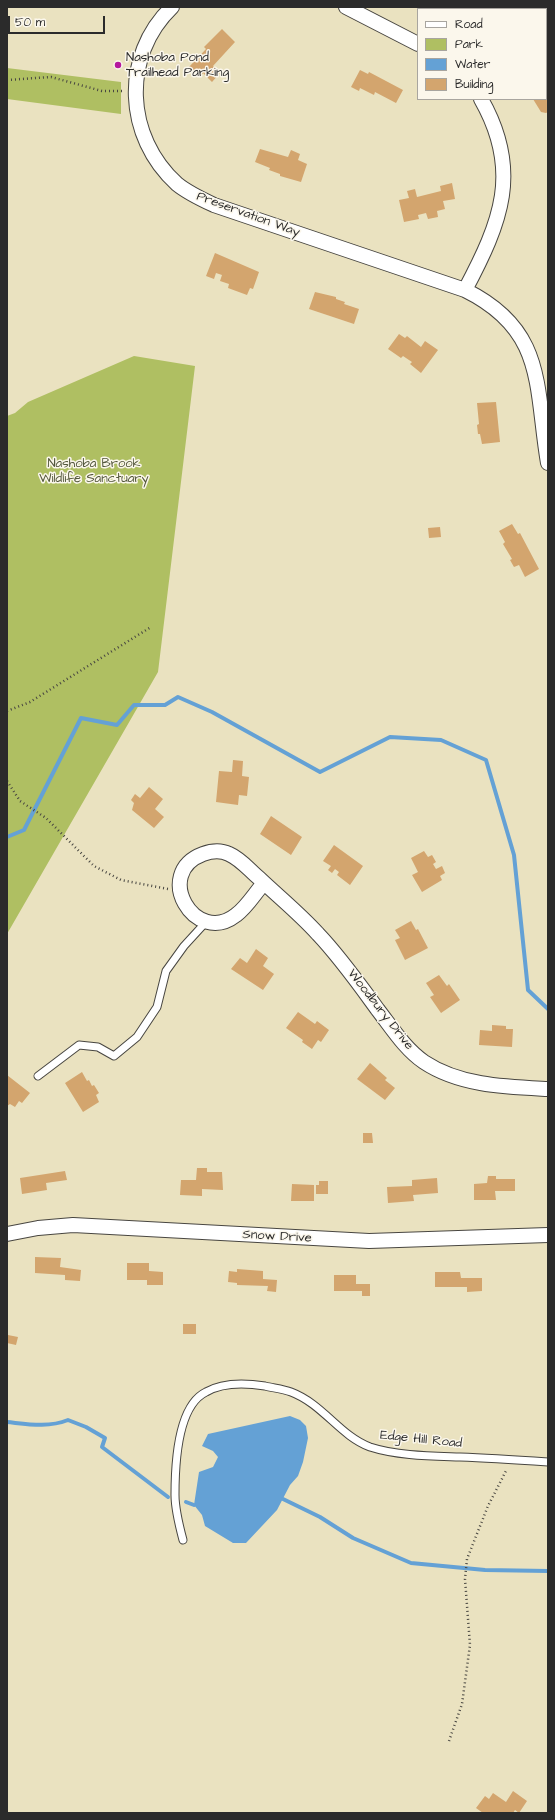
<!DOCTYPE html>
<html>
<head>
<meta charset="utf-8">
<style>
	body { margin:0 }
	#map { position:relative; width:555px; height:1820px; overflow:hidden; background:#eae2c0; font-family:"Architects Daughter",sans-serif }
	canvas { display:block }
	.frame { position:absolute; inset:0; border:8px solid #2b2b2b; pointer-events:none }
	.legend { position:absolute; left:417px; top:8px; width:130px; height:92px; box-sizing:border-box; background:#fbf7ec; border:1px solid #a8a59f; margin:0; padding:5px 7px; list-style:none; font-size:12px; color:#2b2b2b }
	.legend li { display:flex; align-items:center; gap:8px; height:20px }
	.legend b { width:20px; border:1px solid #a8a59f }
	.scale { position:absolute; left:8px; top:16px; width:97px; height:18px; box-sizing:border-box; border:2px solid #2b2b2b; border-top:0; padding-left:5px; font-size:12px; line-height:14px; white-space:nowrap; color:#2b2b2b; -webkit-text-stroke:3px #fbf7ec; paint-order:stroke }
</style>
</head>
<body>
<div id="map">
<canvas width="555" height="1820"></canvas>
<div class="frame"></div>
<ul class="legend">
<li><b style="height:5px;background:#fff"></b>Road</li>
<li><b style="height:11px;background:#afbf62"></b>Park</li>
<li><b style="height:11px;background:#64a1d5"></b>Water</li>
<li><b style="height:11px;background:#d3a56e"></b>Building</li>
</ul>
<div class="scale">50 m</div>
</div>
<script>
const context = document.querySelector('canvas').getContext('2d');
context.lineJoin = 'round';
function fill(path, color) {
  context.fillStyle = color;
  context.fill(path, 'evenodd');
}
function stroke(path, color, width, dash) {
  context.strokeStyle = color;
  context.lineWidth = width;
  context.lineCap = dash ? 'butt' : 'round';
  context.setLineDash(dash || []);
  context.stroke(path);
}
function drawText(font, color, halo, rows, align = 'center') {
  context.font = font + ' "Architects Daughter",sans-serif';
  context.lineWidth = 3;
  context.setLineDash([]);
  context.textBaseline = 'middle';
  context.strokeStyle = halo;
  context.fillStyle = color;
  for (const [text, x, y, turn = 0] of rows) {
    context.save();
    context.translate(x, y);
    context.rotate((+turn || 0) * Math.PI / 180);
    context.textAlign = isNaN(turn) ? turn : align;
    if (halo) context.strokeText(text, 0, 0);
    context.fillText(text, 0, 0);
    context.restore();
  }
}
const green = new Path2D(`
	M515,7H548V51L546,49V9H516Z
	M7,68L121,82V114L7,99Z
	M134,356L195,366L158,672L7,934V416L15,413L28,402Z`);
const water = new Path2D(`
	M290,1416L300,1420L306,1426L308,1438L303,1462L298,1476L290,1485L277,1510L246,1543H233L205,1526L202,1515L194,1505L199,1472L213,1467L218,1457L213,1451L202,1446L208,1434Z`);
const stream = new Path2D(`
	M7,837L24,830L81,718L117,725L134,705H165L178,697L212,712L320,772L390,737L441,740L486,760L514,855L528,990L548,1009
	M7,1422C27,1424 48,1428 68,1420L86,1427L105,1438L102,1447L168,1497
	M283,1499L320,1517L353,1538L411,1563L485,1570L548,1571
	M186,1502L194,1505`);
const building = new Path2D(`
	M222,29L235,42L213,66L220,73L212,82L203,73L200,77L189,67L206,49L204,47Z
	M360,70L368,74L369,72L403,90L396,103L375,92L374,95L360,88L359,91L351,87Z
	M546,89L548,92V112L546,113L541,112L533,99H546Z
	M260,149L288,157L291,150L300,154L298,160L307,164L301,182L280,176V174L269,170L270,168L255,162Z
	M452,183L455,199L443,201L445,209L437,211L438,217L428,219L426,213L418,215L419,219L404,222L399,200L409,198L407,191L415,189L417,197L441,191L440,186Z
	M215,253L259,272L253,289L250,288L247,295L228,288L229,284L220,281L222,275L216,273L214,279L206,276Z
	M315,292L336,297V299L345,302L344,304L359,309L354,324L309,309Z
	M399,334L405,338L407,336L421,347L425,341L438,350L421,373L410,364L412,362L403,356L401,358L388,349Z
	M496,402L500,442L482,444L480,434H478L477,425L479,424L477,403Z
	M512,524L518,534L520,533L539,569L525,577L519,565L514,567L510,560L512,559L503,544L505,542L499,531Z
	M440,527L441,537L429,538L428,528Z
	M233,760L243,761L242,776L249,777L247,796L239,795L238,805L216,802L219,771L232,772Z
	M149,787L163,799L155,809L164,817L154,828L132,810L134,803L131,800L135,794L140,798Z
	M271,816L302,837L291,855L260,834Z
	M334,845L363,866L350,885L337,875L339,872L335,869L332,873L328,870L331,866L323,861Z
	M424,851L428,857L432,855L436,862L433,864L436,869L442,866L445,873L440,876L442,880L422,892L412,875L418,872L411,858Z
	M411,921L416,930L418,929L428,948L405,960L395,940L400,938L395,930Z
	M256,949L268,958L263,966L274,974L263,990L231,969L240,958L247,963Z
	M439,975L447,986L449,984L460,1000L441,1013L430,997L434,995L426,983Z
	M298,1012L315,1024L317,1021L329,1030L321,1042L318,1040L312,1049L302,1042L303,1040L286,1028Z
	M492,1025L506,1026V1029H513L512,1047L479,1045L480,1030L492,1031Z
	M370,1063L387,1078L385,1080L395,1088L385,1100L357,1079Z
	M82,1072L87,1081L89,1080L92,1086L94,1085L99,1093L96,1095L99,1102L83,1112L65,1083Z
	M7,1075L30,1093L22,1103L19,1101L15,1107L10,1104L7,1106Z
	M363,1133H372L373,1143H363Z
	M197,1168H207V1172H222L223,1190L202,1189V1196L180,1195L181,1180H196Z
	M65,1171L67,1180L46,1183L47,1190L22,1194L20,1178Z
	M488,1176H496V1179H515V1191H495L496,1200H474V1184L487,1183Z
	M437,1178L438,1193L413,1195L414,1201L388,1203L387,1187L412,1186V1180Z
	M319,1181H328V1194H316V1185H319Z
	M292,1184L314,1185V1201H291Z
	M35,1257L61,1258L60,1267L81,1270L80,1281L65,1280V1275L35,1273Z
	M127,1263H149V1271L163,1272V1285H147V1280H127Z
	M237,1269L263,1271V1279L277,1280L276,1292L267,1291L268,1286L237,1285V1283L228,1282L229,1271L237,1272Z
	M435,1272H460L461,1278H482V1291L467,1292V1287H435Z
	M334,1275H356V1284H370V1296H362V1291H334Z
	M183,1324H196V1334H183Z
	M8,1335L18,1337L16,1345L7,1343Z
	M513,1791L527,1801L519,1813L515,1810L513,1813H483L476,1808L485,1796L489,1799L493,1793L506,1802Z`);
const path = new Path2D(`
	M7,80L51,77L102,91H124
	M7,711L30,702L151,627
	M7,781L20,801L46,818L94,866L121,880L168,889
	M449,1741L462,1704L470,1645L465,1579L467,1559L488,1506L507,1469`);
const service = new Path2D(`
	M38,1076L79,1045L98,1047L114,1056L137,1037L157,1007L166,971L184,946L206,922
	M183,1540C179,1525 175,1510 175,1495C175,1467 177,1406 206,1392C223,1382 246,1383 265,1386C273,1388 283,1389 291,1392C323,1404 340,1436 370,1447C398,1456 431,1456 460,1457C490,1458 519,1460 548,1462`);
const minor = new Path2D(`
	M172,7C121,56 125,137 177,184C188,193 201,199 214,205L465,290C546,330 535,386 548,463
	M346,7L418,44
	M465,290C501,222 522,171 481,99
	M264,883C255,893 247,907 236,915C195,947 152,873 203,854C211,851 221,850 229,854C241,859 250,871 260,879C279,897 300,914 318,934C340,957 359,984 378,1010C392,1028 405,1049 424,1062C460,1086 507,1087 548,1089
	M7,1234L38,1228L73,1225L369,1241L548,1235`);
const markers = [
	[118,65,4,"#b5179e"]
];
const poiNames = [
	["Nashoba Pond",126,58],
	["Trailhead Parking",126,73]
];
const streetNames = [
	["Preservation Way",248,215,20],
	["Woodbury Drive",380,1010,52],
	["Snow Drive",277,1237,3],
	["Edge Hill Road",421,1440,6]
];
const parkNames = [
	["Nashoba Brook",94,464],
	["Wildlife Sanctuary",94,479]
];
fill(green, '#afbf62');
fill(water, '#64a1d5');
stroke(stream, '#64a1d5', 4);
fill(building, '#d3a56e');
stroke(service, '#484641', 9);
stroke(minor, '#484641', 16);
stroke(path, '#484641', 2.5, [1, 3]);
stroke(service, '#fff', 7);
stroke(minor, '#fff', 14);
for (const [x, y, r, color] of markers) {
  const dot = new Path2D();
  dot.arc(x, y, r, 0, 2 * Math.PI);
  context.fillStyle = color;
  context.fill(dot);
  stroke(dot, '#fbf7ec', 1.5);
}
drawText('13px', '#2b2b2b', '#fbf7ec', poiNames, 'left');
drawText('13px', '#2b2b2b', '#fbf7ec', streetNames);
drawText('13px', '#53573c', '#fbf7ec', parkNames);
</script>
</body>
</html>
